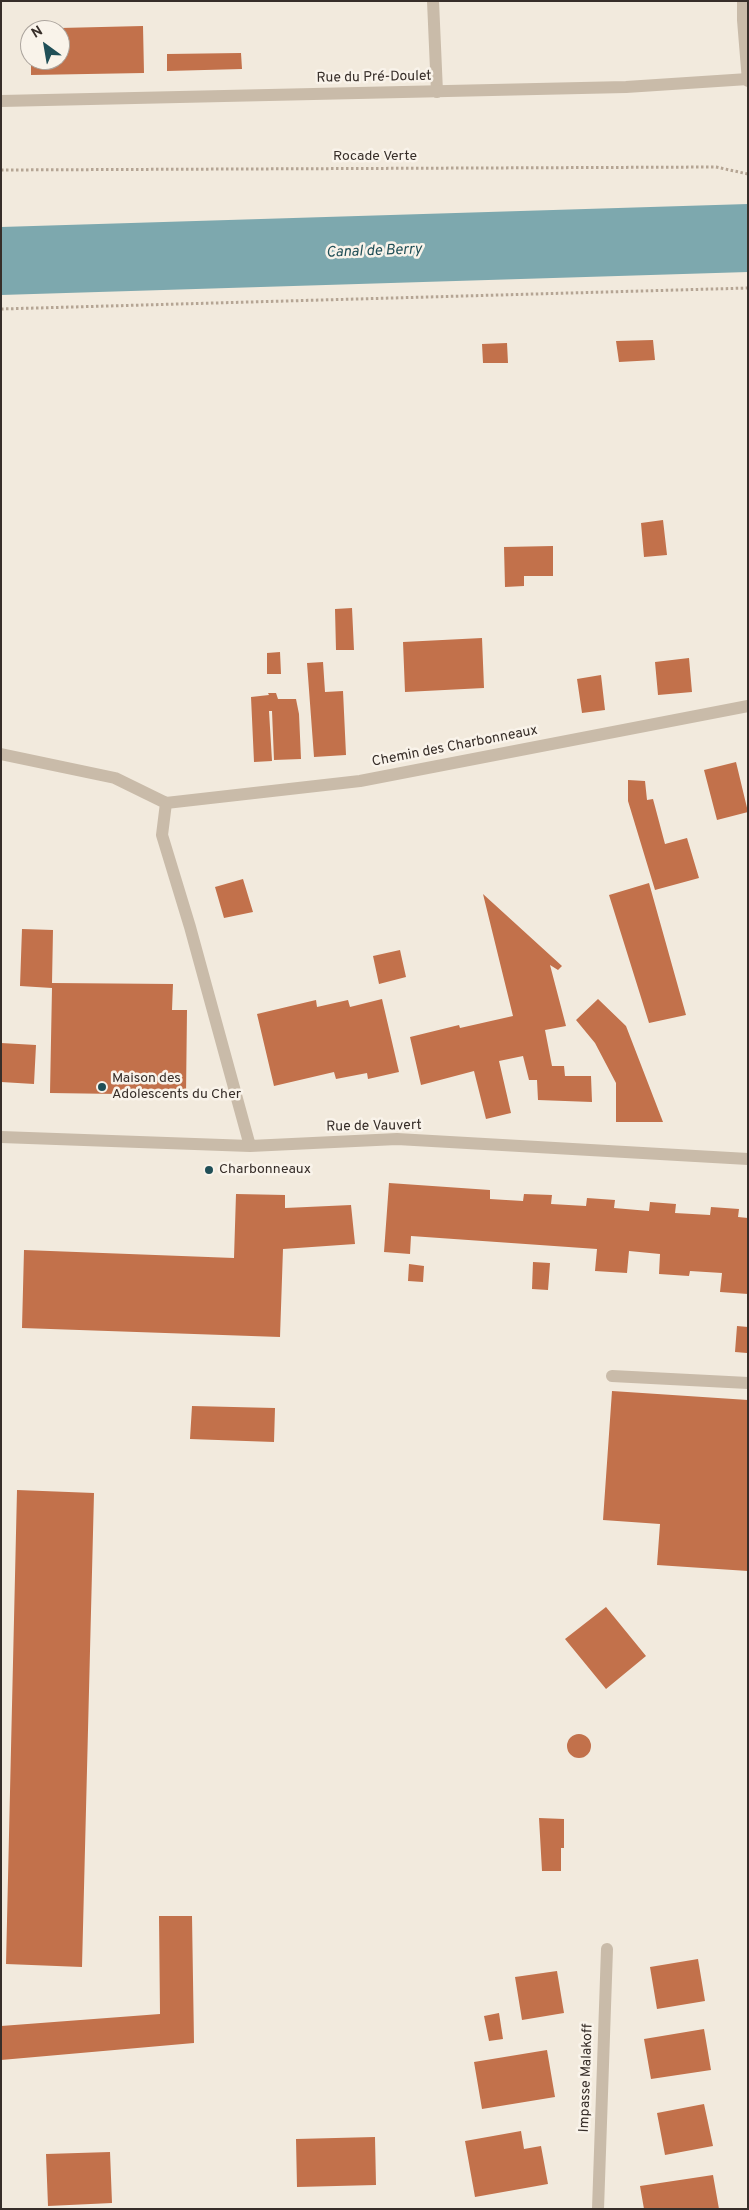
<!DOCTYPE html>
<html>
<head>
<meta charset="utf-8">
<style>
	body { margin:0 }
	#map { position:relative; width:749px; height:2210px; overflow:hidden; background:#f2eadd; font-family:Overpass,sans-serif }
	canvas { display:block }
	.frame { position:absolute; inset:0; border:2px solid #372e29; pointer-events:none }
	.north { position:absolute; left:20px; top:20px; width:50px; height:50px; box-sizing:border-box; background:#f9f3ea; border:1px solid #aba49d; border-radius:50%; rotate:328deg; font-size:14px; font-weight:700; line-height:20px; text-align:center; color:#372e29 }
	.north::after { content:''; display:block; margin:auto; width:18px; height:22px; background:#204f57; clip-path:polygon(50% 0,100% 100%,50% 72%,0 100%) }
</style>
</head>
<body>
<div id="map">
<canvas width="749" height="2210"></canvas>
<div class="frame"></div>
<div class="north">N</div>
</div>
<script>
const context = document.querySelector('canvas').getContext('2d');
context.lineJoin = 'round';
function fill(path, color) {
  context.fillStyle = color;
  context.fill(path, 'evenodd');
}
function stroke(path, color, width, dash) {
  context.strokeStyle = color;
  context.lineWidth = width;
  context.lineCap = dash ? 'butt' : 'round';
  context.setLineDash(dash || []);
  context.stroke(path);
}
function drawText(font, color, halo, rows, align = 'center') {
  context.font = font + ' Overpass,sans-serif';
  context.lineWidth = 5;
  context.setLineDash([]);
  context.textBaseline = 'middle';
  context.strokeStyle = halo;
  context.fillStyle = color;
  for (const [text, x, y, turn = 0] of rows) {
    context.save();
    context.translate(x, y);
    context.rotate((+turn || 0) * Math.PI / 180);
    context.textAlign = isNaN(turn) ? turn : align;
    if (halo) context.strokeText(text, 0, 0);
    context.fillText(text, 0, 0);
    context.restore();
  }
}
const water = new Path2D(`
	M748,204V272L1,295V227Z`);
const building = new Path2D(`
	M143,26L144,73L31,75V60H60V28Z
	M241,53L242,69L167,71V54Z
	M653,340L655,360L619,362L616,341Z
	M507,343L508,363H483L482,344Z
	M663,520L667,555L644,557L641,523Z
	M553,546V576H524V586L505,587L504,547Z
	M352,608L354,650H336L335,609Z
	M482,638L484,688L405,692L403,642Z
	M280,652L281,674H267V653Z
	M689,658L692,692L658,695L655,662Z
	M323,662L325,692L343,691L346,755L314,757L307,663Z
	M601,675L605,710L582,713L577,679Z
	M268,693H276L278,699H296L299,714L301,759L274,760L272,711H269L272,761L254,762L251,697L269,695Z
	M736,762L748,812L717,820L704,770Z
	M628,780L645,781L647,800L653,799L665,844L687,838L699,878L655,890L628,801Z
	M243,879L253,912L224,918L215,887Z
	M649,883L686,1015L649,1023L609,895Z
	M483,894L562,966L558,970L550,965L566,1026L545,1030L552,1066H564L565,1076H591L592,1102L538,1100L537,1080H529L523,1056L499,1061L511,1113L486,1119L474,1071L421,1085L410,1037L459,1025L460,1028L513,1016Z
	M22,929L53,930L52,983L173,984L172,1010H187L186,1095L50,1093L52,988L20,986Z
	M400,950L406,977L379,984L373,956Z
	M382,999L399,1072L368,1079L367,1073L336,1079L334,1072L274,1086L257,1014L316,1000L317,1007L348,1000L350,1007Z
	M598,999L626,1026L663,1122H616V1083L595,1043L576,1020Z
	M1,1043L36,1045L34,1084L1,1082Z
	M389,1183L490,1190V1199L506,1200L523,1201L524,1194L552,1195L551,1204L586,1206L587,1198L615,1200L614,1208L649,1211L650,1202L676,1204L675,1213L710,1215L711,1207L739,1209L738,1217L748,1218V1294L720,1292L722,1273L690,1271L689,1276L659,1274L660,1254L629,1251L627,1273L595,1271L597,1249L411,1236L410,1254L384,1252Z
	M236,1194L285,1195V1208L351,1205L355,1244L283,1249L280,1337L22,1328L24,1250L234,1258Z
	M533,1262L550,1263L548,1290L532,1289Z
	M409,1264L424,1266L423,1282L408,1281Z
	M737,1326L748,1327L747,1353L735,1352Z
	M612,1391L748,1400V1571L657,1565L660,1524L603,1520Z
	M192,1406L275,1408L274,1442L190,1439Z
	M17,1490L94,1493L82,1967L6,1964Z
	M606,1607L646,1656L606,1689L565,1639Z
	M567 1746a12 12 0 1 1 24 0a12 12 0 1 1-24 0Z
	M539,1818L564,1819V1848H561V1871H542Z
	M159,1916H192L194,2043L1,2060V2026L160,2014Z
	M698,1959L705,2001L657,2009L650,1967Z
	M557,1971L564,2013L522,2020L515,1977Z
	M499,2013L503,2039L489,2041L484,2016Z
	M704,2029L711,2070L651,2079L644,2039Z
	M547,2050L555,2097L482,2109L474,2062Z
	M704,2104L713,2146L665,2155L657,2113Z
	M521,2131L524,2149L541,2146L548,2184L475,2197L465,2141Z
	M375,2137L376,2185L297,2187L296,2139Z
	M110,2152L112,2203L48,2206L46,2154Z
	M713,2175L719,2209H644L640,2186Z`);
const path = new Path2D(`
	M1,170L716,167L748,174
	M1,309L748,288`);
const service = new Path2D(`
	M433,1L437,92
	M743,1V20H748
	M743,20L748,81
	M612,1376L748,1383`);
const minor = new Path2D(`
	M1,101L626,87L748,79
	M1,754L115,778L166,803
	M1,1137L250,1146L397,1139L748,1159
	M250,1146L190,927L162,835L166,803L360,781L748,706
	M598,2209L607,1949`);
const markers = [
	[102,1087,5,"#204f57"],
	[209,1170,5,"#204f57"]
];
const streetNames = [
	["Rue du Pré-Doulet",374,78,-1],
	["Rocade Verte",375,157],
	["Chemin des Charbonneaux",455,747,-11],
	["Rue de Vauvert",374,1127,-1],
	["Impasse Malakoff",587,2078,-88]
];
const poiNames = [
	["Maison des",112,1079],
	["Adolescents du Cher",112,1095],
	["Charbonneaux",219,1170]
];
const waterNames = [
	["Canal de Berry",374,252,-2]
];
fill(water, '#7da8ae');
fill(building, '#c2714b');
stroke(path, '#b5a594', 3, [2.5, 2.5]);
stroke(service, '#c9bba9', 12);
stroke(minor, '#c9bba9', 12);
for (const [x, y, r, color] of markers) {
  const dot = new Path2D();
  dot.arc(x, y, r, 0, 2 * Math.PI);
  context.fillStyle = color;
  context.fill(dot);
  stroke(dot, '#f9f3ea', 2);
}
drawText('14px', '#372e29', '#f9f3ea', streetNames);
drawText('14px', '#372e29', '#f9f3ea', poiNames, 'left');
drawText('italic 15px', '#204f57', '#f9f3ea', waterNames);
</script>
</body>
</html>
